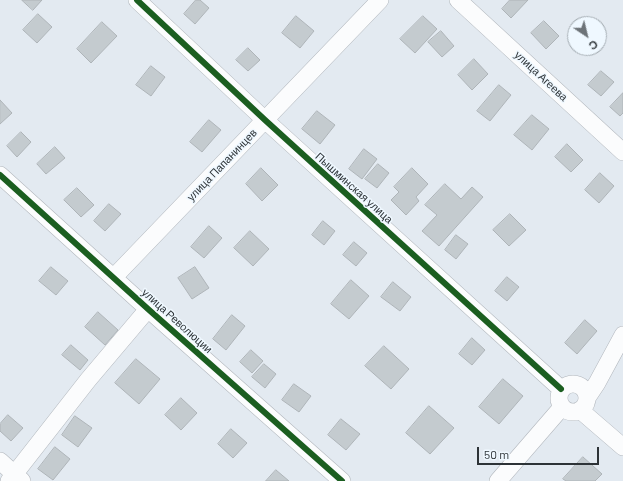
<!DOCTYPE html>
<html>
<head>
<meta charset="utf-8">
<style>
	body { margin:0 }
	#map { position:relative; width:623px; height:481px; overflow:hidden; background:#e3eaf1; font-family:Barlow,sans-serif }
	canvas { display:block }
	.north { position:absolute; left:567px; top:16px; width:40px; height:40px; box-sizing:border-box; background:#eff8ff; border:1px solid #a1a9af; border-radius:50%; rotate:145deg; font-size:11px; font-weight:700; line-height:16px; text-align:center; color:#2d3337 }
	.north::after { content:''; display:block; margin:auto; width:14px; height:18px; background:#6d7378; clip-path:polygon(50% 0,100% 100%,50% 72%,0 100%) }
	.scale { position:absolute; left:477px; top:447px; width:122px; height:18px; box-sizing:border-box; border:2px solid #2d3337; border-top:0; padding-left:5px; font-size:12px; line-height:14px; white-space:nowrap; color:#2d3337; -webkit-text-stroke:3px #eff8ff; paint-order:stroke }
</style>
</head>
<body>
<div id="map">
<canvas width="623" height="481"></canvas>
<div class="north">С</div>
<div class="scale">50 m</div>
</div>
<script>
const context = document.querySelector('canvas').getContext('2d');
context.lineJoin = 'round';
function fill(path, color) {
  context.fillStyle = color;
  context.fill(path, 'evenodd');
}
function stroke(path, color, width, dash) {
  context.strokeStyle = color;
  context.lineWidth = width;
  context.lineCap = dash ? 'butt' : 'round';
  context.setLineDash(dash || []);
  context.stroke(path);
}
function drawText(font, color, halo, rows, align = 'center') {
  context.font = font + ' Barlow,sans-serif';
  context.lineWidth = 3;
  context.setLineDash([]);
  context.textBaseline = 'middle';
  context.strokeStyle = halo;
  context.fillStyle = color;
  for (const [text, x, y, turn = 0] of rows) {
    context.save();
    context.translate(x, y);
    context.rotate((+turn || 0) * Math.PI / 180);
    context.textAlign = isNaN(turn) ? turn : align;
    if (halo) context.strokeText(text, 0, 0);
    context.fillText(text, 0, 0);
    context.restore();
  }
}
const building = new Path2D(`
	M22,0H42L33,10Z
	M196,0H200L209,8L195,24L184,14Z
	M510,0H528L511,18L502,9Z
	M38,14L52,27L37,43L23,30Z
	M296,16L314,31L300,48L282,33Z
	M423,16L437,29L415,53L400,39Z
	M544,21L559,36L546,49L531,33Z
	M102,22L117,36L91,63L77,49Z
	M441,31L454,46L442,57L428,42Z
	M248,48L260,60L248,71L236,60Z
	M474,59L488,74L472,90L458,75Z
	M151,66L165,77L151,96L136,85Z
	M601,71L614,82L601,96L588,85Z
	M499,85L511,95L490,121L477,111Z
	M623,93V113L620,116L610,107Z
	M0,100L12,113L0,124Z
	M317,111L335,125L320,144L302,129Z
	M532,115L549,129L532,150L514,135Z
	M209,120L221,130L202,152L190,142Z
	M21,132L31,142L17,157L7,146Z
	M567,144L583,160L571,172L555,157Z
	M55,147L65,158L46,174L37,164Z
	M364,149L377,159L362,179L349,169Z
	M378,164L389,173L377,188L365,179Z
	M261,168L278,185L262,201L246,184Z
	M412,168L428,184L416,197L419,201L406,215L391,200L399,192L394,187Z
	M600,173L614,186L599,203L585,190Z
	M445,184L461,199L472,187L483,197L439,246L422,231L437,215L425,205Z
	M77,188L94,205L81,217L64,200Z
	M109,204L121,214L105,231L94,221Z
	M510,214L526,230L509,246L493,230Z
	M323,221L335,231L324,245L312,235Z
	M209,226L222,238L204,258L191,247Z
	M250,231L269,249L253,266L234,248Z
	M456,235L468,244L456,259L445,250Z
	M354,242L367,253L356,266L343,255Z
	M51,267L68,281L56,295L39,281Z
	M195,267L209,288L192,299L178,278Z
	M507,277L519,287L507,301L495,291Z
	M351,280L369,296L349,319L331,304Z
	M393,282L411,297L400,311L381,297Z
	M98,312L118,330L105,345L85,327Z
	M232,315L245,326L226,350L213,339Z
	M585,320L597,331L577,354L565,343Z
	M472,338L485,350L472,365L459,354Z
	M71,345L88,360L80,370L62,355Z
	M384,346L409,369L391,389L365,366Z
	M251,350L263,361L252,373L240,362Z
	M136,359L160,379L139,404L115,383Z
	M264,364L276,374L265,388L252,377Z
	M503,379L523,396L499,424L479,407Z
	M294,384L311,396L299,412L282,400Z
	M181,398L197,413L181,430L165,415Z
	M429,406L454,428L430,454L406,433Z
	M8,415L23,428L11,441L0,431V424Z
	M75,416L92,428L78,447L62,435Z
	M341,419L360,434L346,450L328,435Z
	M231,429L247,443L233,458L218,444Z
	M55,447L70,459L53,480L38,469Z
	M583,457L602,474L595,481H566L563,479Z
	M276,470L289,481H266Z`);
const minor = new Path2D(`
	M137,0L265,120L561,389
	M458,0L623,152
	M0,175L148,309L342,481
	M114,277L380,0
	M559 398a14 14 0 1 1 28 0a14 14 0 1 1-28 0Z
	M587,398L597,383L623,335
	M580,410L623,447
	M0,461L22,481
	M9,481L88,380L148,309
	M498,481L562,407`);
const cycleway = new Path2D(`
	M137,0L265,120L561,389
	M0,175L148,309L342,481`);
const streetNames = [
	["улица Агеева",541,76,43],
	["улица Папанинцев",222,165,-46],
	["Пышминская улица",354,188,42],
	["улица Революции",177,321,42]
];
fill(building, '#c4cbcf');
stroke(building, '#aeb4b8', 1);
stroke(minor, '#b1b6bc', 18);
stroke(minor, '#fbfcfd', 17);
stroke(cycleway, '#1b5e20', 6);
drawText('11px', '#2d3337', '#eff8ff', streetNames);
</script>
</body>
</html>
